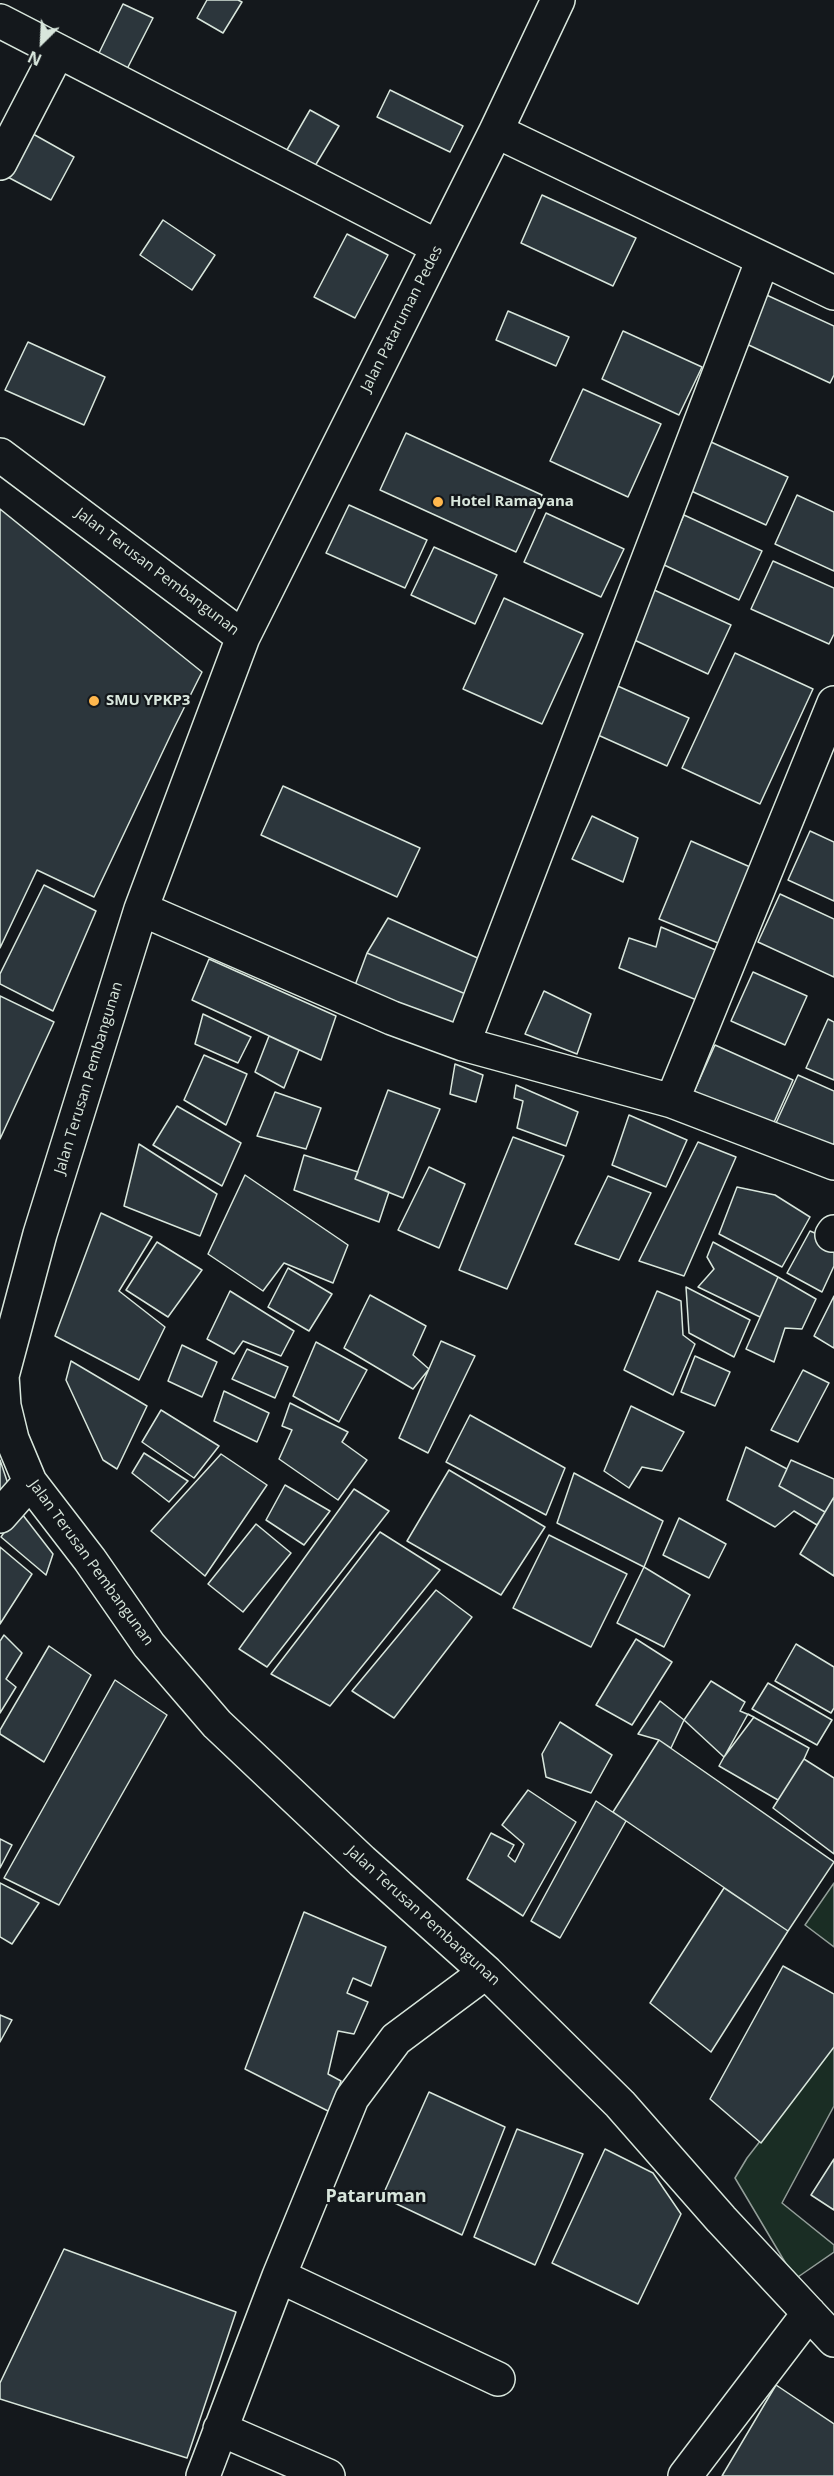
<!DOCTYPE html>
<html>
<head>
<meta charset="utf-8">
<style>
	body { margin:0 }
	#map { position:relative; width:834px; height:2476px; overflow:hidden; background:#14181c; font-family:"Open Sans",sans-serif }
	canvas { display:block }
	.north { position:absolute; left:12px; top:12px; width:60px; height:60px; -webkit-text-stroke:4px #14181c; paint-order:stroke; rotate:204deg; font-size:16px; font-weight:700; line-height:24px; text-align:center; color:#d8e6dc }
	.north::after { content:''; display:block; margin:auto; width:21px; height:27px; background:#d8e6dc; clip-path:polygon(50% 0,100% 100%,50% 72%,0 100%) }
</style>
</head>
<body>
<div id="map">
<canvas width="834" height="2476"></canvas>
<div class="north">N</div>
</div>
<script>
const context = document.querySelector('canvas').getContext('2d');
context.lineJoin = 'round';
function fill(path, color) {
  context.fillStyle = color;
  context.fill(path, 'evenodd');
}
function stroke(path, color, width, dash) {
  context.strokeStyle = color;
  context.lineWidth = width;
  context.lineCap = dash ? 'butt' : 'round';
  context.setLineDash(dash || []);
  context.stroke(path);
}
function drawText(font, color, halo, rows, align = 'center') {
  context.font = font + ' "Open Sans",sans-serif';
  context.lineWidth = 4.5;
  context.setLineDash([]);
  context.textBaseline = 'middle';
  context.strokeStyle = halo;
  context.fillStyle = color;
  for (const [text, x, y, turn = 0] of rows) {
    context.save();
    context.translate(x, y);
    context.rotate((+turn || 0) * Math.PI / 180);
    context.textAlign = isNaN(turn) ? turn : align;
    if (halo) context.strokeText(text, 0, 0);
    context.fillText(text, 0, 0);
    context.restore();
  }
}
const green = new Path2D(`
	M834,1883V1947L805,1925Z
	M834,2046V2106L782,2203L834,2245V2252L795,2279L735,2178L747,2158Z`);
const building = new Path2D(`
	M207,0H238L242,2L223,33L197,18Z
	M123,4L153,18L127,69L98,55Z
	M390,90L463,126L450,152L377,117Z
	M310,110L339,126L312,171L284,155Z
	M26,130L74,157L51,200L2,174Z
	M542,195L636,238L613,286L521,243Z
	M163,220L215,255L192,290L140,255Z
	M347,234L388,255L355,318L314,297Z
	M760,292L834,326V375L830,383L738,340Z
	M508,311L569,337L556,366L496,340Z
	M623,331L702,367L679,415L602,379Z
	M28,342L105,377L84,425L5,390Z
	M583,389L661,424L628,497L550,461Z
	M406,433L542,495L516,552L380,490Z
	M711,442L788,477L766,525L689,490Z
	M797,495L834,512V571L775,544Z
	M349,505L427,540L405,588L326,553Z
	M0,509L202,672L173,730L94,897L37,870L0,948Z
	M546,513L624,549L601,597L524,562Z
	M684,515L762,551L739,600L662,564Z
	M434,547L497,575L475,624L411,595Z
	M773,561L834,588V634L829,644L751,609Z
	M652,589L731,625L708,674L630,638Z
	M504,598L583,634L542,724L463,689Z
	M735,653L813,689L760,804L682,768Z
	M611,683L689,718L667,766L589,731Z
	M283,786L420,848L397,897L261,835Z
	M592,816L638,838L623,882L572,859Z
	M810,831L834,842V901L788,880Z
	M691,841L757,870L723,945L659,919Z
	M44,885L96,911L53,1011L0,984V974Z
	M780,894L834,919V977L758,942Z
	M388,918L482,960L468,995L367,953Z
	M661,927L718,951L699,1001L619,968L629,938L656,947Z
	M367,953L468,995L453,1027L354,988Z
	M209,959L336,1016L321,1060L192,1000Z
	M753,972L807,996L785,1045L731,1021Z
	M544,991L591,1014L577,1054L525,1034Z
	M0,996L54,1022L0,1139Z
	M203,1014L251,1037L238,1063L195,1044Z
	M828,1019L834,1022V1080L806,1068Z
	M269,1036L299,1050L284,1088L255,1072Z
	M715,1045L793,1080L771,1129L693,1094Z
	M204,1055L247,1074L226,1125L184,1100Z
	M455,1064L483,1075L476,1102L450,1094Z
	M798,1075L834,1091V1143L832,1148L776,1123Z
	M516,1085L578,1112L566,1146L517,1128L523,1101L514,1098Z
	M388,1090L440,1109L403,1198L355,1179Z
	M275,1092L321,1108L306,1149L257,1136Z
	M177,1106L241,1143L222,1186L153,1145Z
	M629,1115L687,1140L666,1187L612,1165Z
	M513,1137L564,1156L507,1289L459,1270Z
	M698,1142L736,1157L684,1276L639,1261Z
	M139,1144L217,1194L200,1236L124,1206Z
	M304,1155L358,1172L355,1179L389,1192L379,1222L294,1190Z
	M429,1167L465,1184L439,1248L398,1230Z
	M245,1175L348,1245L333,1283L284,1263L263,1291L208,1254Z
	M608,1176L651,1193L619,1260L575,1244Z
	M737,1187L775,1195L810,1217L782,1267L719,1234Z
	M101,1213L152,1237L119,1291L165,1327L139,1380L55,1336Z
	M810,1231L834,1241V1266L822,1292L787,1273Z
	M157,1242L202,1270L168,1317L126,1290Z
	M713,1242L778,1277L760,1317L698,1287L714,1269L707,1257Z
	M288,1268L332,1294L309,1331L268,1307Z
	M778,1277L816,1299L802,1329L785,1328L774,1362L746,1349Z
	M686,1287L750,1320L734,1357L689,1333Z
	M230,1291L294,1331L281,1356L243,1341L234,1354L207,1339Z
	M657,1291L681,1301L683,1335L695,1344L673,1395L624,1370Z
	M370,1295L426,1326L413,1355L429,1369L413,1389L344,1348Z
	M834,1296V1348L814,1336Z
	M441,1341L475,1356L428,1453L399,1438Z
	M316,1342L367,1370L339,1422L293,1396Z
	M182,1345L217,1362L202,1397L168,1381Z
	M247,1349L288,1367L275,1398L232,1379Z
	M695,1356L730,1372L715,1406L681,1392Z
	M71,1361L147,1406L117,1469L103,1460L66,1380Z
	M803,1370L829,1383L798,1442L771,1430Z
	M224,1391L269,1413L257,1442L214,1421Z
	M290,1403L348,1432L342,1442L367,1460L338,1500L279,1459L292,1430L282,1426Z
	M631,1406L684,1432L662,1471L642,1467L629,1488L604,1471Z
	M161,1410L219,1446L194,1478L142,1442Z
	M470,1415L565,1468L546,1515L446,1462Z
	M746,1447L787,1469L779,1486L825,1512L817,1525L794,1511L775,1527L727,1500Z
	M144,1453L188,1481L169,1502L132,1473Z
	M221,1454L267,1485L205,1576L151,1531Z
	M0,1460L8,1484L0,1494Z
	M791,1460L834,1479V1497L825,1512L779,1486Z
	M449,1470L545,1527L501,1595L407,1541Z
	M574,1473L663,1521L644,1567L557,1523Z
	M285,1485L330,1511L304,1545L266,1520Z
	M354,1489L389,1511L267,1667L239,1649Z
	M834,1497V1576L800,1554Z
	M19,1510L53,1554L46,1575L1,1537Z
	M679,1518L726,1544L709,1578L663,1555Z
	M256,1524L291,1553L243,1612L208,1584Z
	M380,1532L440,1570L330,1706L271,1674Z
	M549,1535L627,1574L591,1647L513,1608Z
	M0,1547L32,1574L0,1624Z
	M644,1567L690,1595L664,1647L617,1623Z
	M436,1590L472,1617L394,1718L352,1691Z
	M4,1635L22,1653L6,1679L16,1687L0,1713V1641Z
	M636,1639L672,1662L632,1725L596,1705Z
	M796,1644L834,1667V1708L831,1713L775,1681Z
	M49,1646L91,1675L44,1762L0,1734V1730Z
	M115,1680L167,1715L59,1905L4,1878Z
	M711,1681L745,1702L740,1711L754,1717L724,1757L684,1720Z
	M768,1683L832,1720L817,1745L752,1709Z
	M660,1701L684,1720L671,1748L659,1740L638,1734Z
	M748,1714L809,1748L804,1759L778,1800L719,1766Z
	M560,1722L612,1755L591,1793L546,1777L542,1754Z
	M659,1740L834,1862L788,1931L613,1812Z
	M804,1759L834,1778V1854L773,1808Z
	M528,1790L576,1822L523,1916L467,1879L491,1833L514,1845L508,1856L515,1862L524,1844L502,1825Z
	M596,1801L626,1821L560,1938L531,1921Z
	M0,1839L12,1845L0,1868Z
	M0,1883L39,1903L12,1944L0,1937Z
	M724,1888L788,1931L711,2052L650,2003Z
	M304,1912L386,1947L371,1986L353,1978L347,1993L368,2002L354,2034L338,2031L328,2074L341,2081L330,2112L245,2069Z
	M783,1966L834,1994V2047L761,2143L710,2099Z
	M0,2015L12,2020L0,2042Z
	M429,2092L505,2127L462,2235L382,2197Z
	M517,2129L583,2154L535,2265L474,2237Z
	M605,2149L653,2173L681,2214L638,2304L552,2263Z
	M834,2159V2210L811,2195Z
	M64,2249L236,2312L187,2458L0,2399V2383Z
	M776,2385L834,2424V2476H722Z`);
const minor = new Path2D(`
	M558,0L496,131L243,637L141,909L40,1234L2,1376L4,1406L12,1439L30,1482L90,1560L149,1645L217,1724L362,1861L486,1972L620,2104L721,2219L834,2340
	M0,21L438,247
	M496,131L834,293
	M0,163L58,51
	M0,455L243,637
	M141,909L392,1018L463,1044L672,1101L834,1163
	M463,1044L763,259
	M672,1101L834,703
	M832,1235L834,1232
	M0,1516L30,1482
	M279,2276L498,2379
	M220,2429L328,2476
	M203,2476L279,2276L352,2098L396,2039L486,1972
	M685,2476L809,2313`);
const markers = [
	[438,502,6,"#ffb74d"],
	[94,701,6,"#ffb74d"]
];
const streetNames = [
	["Jalan Pataruman Pedes",402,319,-63],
	["Jalan Terusan Pembangunan",157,572,37],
	["Jalan Terusan Pembangunan",89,1078,-73],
	["Jalan Terusan Pembangunan",91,1563,54],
	["Jalan Terusan Pembangunan",423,1916,42]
];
const poiNames = [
	["Hotel Ramayana",450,502],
	["SMU YPKP3",106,701]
];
const quarterNames = [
	["Pataruman",376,2197]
];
fill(green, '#1a2d24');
stroke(green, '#939e99', 1.5);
fill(building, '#2c363c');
stroke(building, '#d8e6dc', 1.5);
stroke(minor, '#d8e6dc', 36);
stroke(minor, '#14181c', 33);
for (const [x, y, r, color] of markers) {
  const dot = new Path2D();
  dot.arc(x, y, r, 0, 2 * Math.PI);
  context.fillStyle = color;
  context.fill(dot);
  stroke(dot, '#14181c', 2);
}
drawText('15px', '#d8e6dc', '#14181c', streetNames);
drawText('bold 15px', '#d8e6dc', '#14181c', poiNames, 'left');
drawText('bold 18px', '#d8e6dc', '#14181c', quarterNames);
</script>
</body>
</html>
